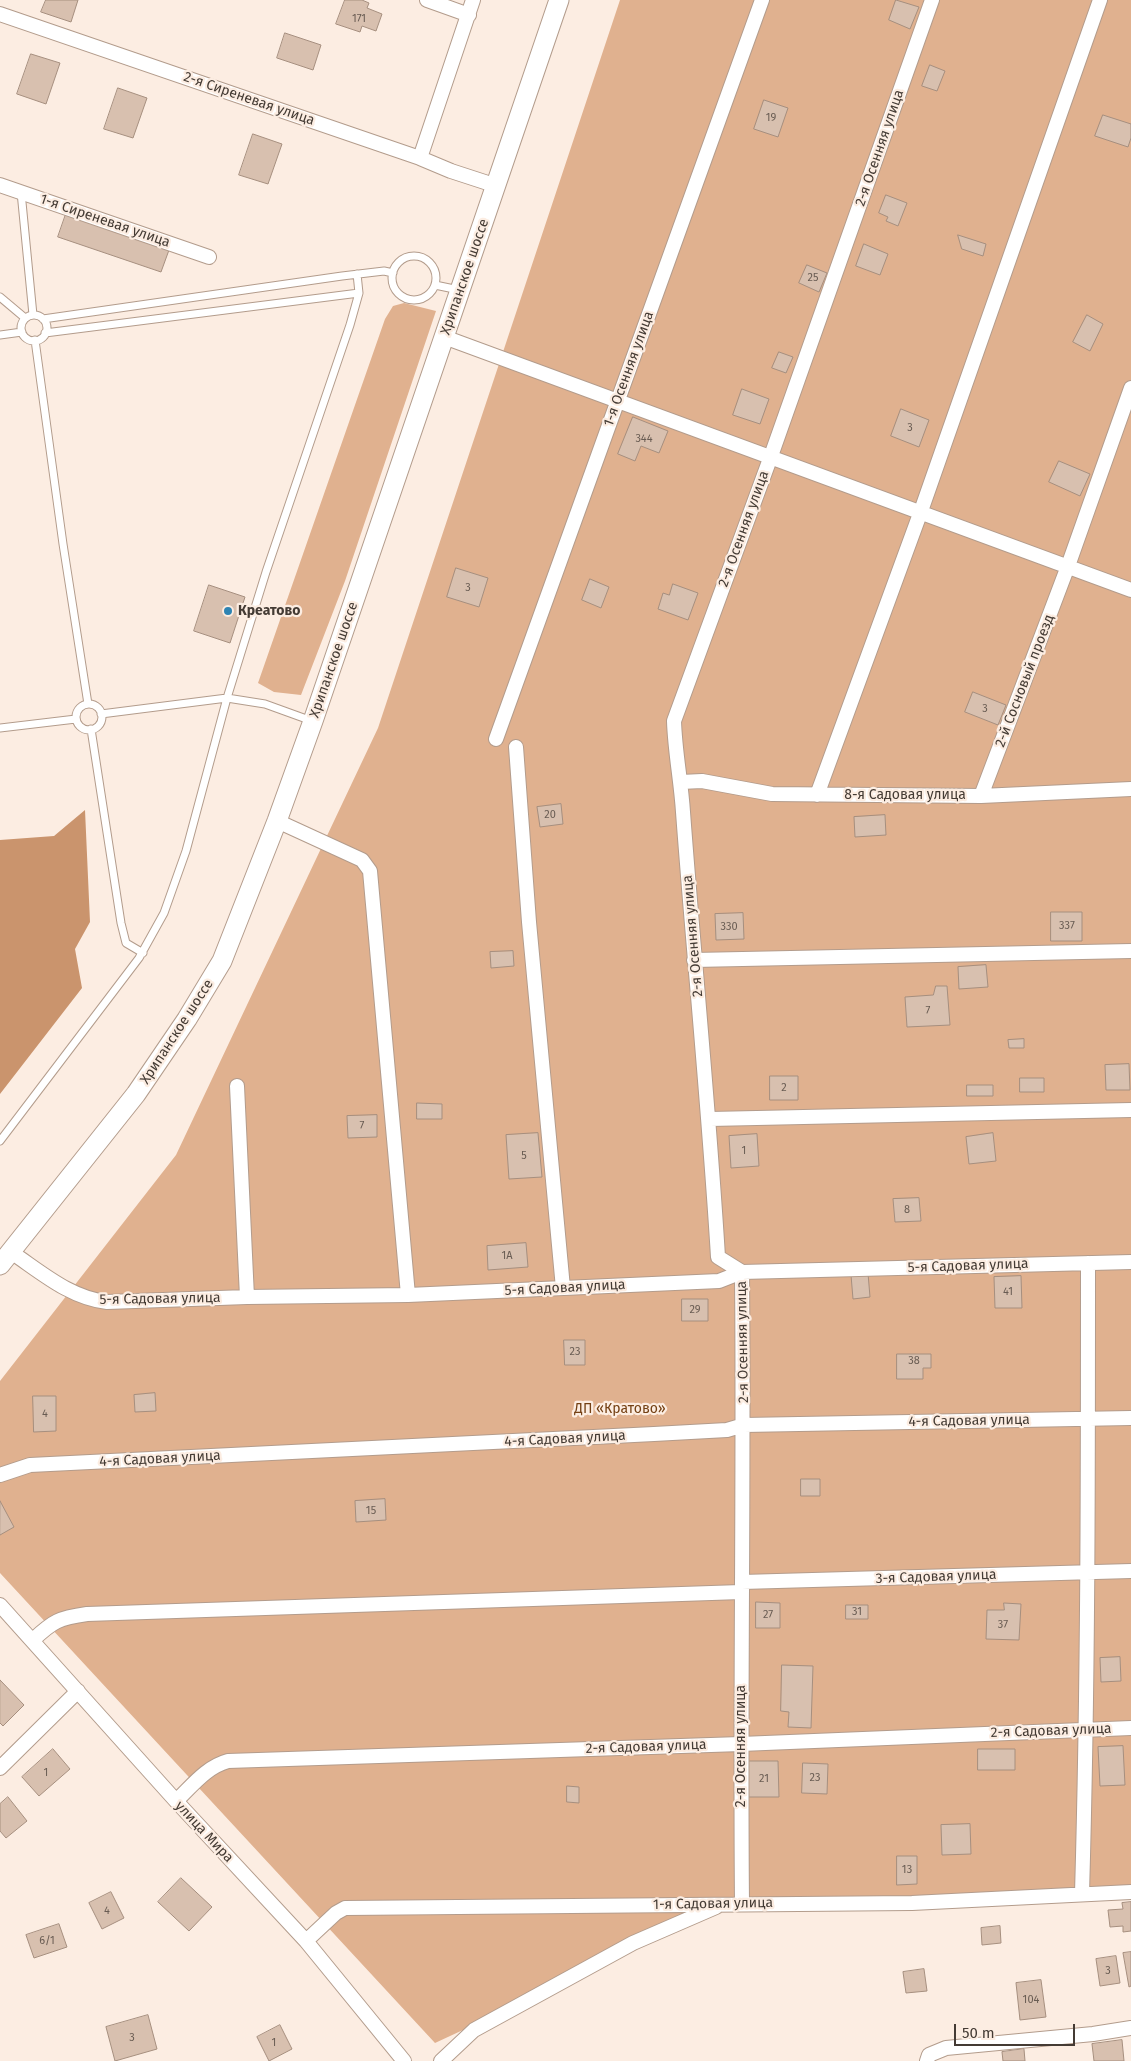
<!DOCTYPE html>
<html>
<head>
<meta charset="utf-8">
<style>
	body { margin:0 }
	#map { position:relative; width:1131px; height:2061px; overflow:hidden; background:#fcede2; font-family:"Fira Sans",sans-serif }
	canvas { display:block }
	.scale { position:absolute; left:954px; top:2024px; width:121px; height:22px; box-sizing:border-box; border:2px solid #443b34; border-top:0; padding-left:6px; font-size:15px; line-height:18px; white-space:nowrap; color:#443b34; -webkit-text-stroke:4px #fcede2; paint-order:stroke }
</style>
</head>
<body>
<div id="map">
<canvas width="1131" height="2061"></canvas>
<div class="scale">50 m</div>
</div>
<script>
const context = document.querySelector('canvas').getContext('2d');
context.lineJoin = 'round';
function fill(path, color) {
  context.fillStyle = color;
  context.fill(path, 'evenodd');
}
function stroke(path, color, width, dash) {
  context.strokeStyle = color;
  context.lineWidth = width;
  context.lineCap = dash ? 'butt' : 'round';
  context.setLineDash(dash || []);
  context.stroke(path);
}
function drawText(font, color, halo, rows, align = 'center') {
  context.font = font + ' "Fira Sans",sans-serif';
  context.lineWidth = 4.5;
  context.setLineDash([]);
  context.textBaseline = 'middle';
  context.strokeStyle = halo;
  context.fillStyle = color;
  for (const [text, x, y, turn = 0] of rows) {
    context.save();
    context.translate(x, y);
    context.rotate((+turn || 0) * Math.PI / 180);
    context.textAlign = isNaN(turn) ? turn : align;
    if (halo) context.strokeText(text, 0, 0);
    context.fillText(text, 0, 0);
    context.restore();
  }
}
const green = new Path2D(`
	M620,0H1131V1886L719,1911L435,2043L0,1573V1381L176,1155L378,728Z
	M404,303L436,311L345,581L301,695L274,692L258,683L385,319L393,306Z`);
const water = new Path2D(`
	M85,810L90,922L75,949L82,988L0,1094V840L54,836Z`);
const building = new Path2D(`
	M46,0H78L71,22L41,12Z
	M345,0H362L369,3L367,8L382,14L376,31L362,26L360,32L336,24Z
	M896,0L919,7L910,29L889,20Z
	M285,33L321,45L313,70L277,58Z
	M31,54L60,63L46,104L17,94Z
	M930,65L945,71L937,91L922,86Z
	M118,88L147,98L133,138L104,129Z
	M764,100L788,108L778,137L754,129Z
	M1103,115L1131,124V138L1128,147L1095,136Z
	M253,134L282,144L268,184L239,175Z
	M886,195L907,203L898,226L886,221L888,217L879,213Z
	M66,214L169,250L161,272L58,237Z
	M958,235L986,244L983,256L962,249Z
	M864,244L888,254L880,275L856,266Z
	M807,265L827,273L819,292L799,283Z
	M1087,315L1103,324L1090,351L1073,342Z
	M779,352L793,357L786,373L772,368Z
	M742,389L769,399L760,424L733,415Z
	M901,409L929,420L919,447L891,436Z
	M633,417L668,431L659,453L641,446L635,461L618,454Z
	M1059,461L1090,474L1080,496L1049,482Z
	M456,568L488,578L479,607L447,597Z
	M590,579L609,587L601,608L582,600Z
	M673,584L698,593L688,620L658,609L663,593L669,595Z
	M209,585L245,597L230,643L194,631Z
	M973,692L1006,705L998,725L965,712Z
	M561,804L563,824L540,827L537,807Z
	M885,815L886,835L855,837L854,817Z
	M1051,912H1082V941H1051Z
	M743,913L744,939L716,940L715,914Z
	M513,951L514,966L491,968L490,952Z
	M986,965L988,987L959,989L958,967Z
	M936,986H947L950,1025L907,1027L905,997L933,995Z
	M1024,1039V1048H1009L1008,1040Z
	M1129,1064L1130,1090H1106L1105,1065Z
	M770,1076H798V1100H770Z
	M1020,1078H1044V1092H1020Z
	M967,1085H993V1096H967Z
	M417,1103L442,1104V1119H417Z
	M377,1115V1137L348,1138L347,1116Z
	M538,1133L542,1177L509,1179L506,1135Z
	M993,1133L996,1161L969,1164L966,1137Z
	M757,1134L759,1166L731,1168L729,1136Z
	M919,1198L921,1221L895,1222L893,1199Z
	M526,1243L528,1267L488,1270L487,1246Z
	M868,1273L870,1297L853,1299L851,1275Z
	M1021,1276L1022,1308H995L994,1277Z
	M682,1299H708V1321H682Z
	M564,1340H585V1365H565Z
	M897,1354H931V1368H923V1379H897Z
	M155,1393L156,1411L135,1412L134,1395Z
	M33,1396H56V1431L34,1432Z
	M801,1479H820V1496H801Z
	M385,1499L386,1520L356,1522L355,1501Z
	M0,1501L14,1527L0,1535Z
	M756,1602L780,1603V1628H756Z
	M1004,1603L1021,1604L1019,1640L986,1639L987,1610H1004Z
	M846,1605H868V1619H846Z
	M1120,1657L1121,1681L1101,1682L1100,1658Z
	M782,1665L813,1666L811,1728L788,1727L789,1712L781,1711Z
	M0,1680L24,1705L3,1726L0,1723Z
	M1123,1746L1125,1785L1100,1786L1098,1747Z
	M53,1749L70,1769L39,1796L22,1777Z
	M978,1749H1015V1770H978Z
	M748,1761H778L779,1797H749Z
	M803,1763L828,1764L827,1794L802,1793Z
	M567,1786L579,1787V1803L567,1802Z
	M8,1797L27,1821L6,1838L0,1831V1804Z
	M970,1824L971,1854L942,1855L941,1825Z
	M897,1856H917V1884L897,1885Z
	M181,1878L212,1907L189,1931L158,1902Z
	M111,1892L124,1918L102,1929L89,1903Z
	M1131,1902V1931L1123,1932V1926L1110,1927L1108,1910L1123,1909L1122,1903Z
	M59,1924L67,1947L34,1958L26,1935Z
	M1000,1926L1001,1943L982,1945L981,1928Z
	M1131,1952V1986L1129,1987L1123,1953Z
	M1116,1956L1120,1983L1100,1986L1096,1959Z
	M924,1969L927,1991L906,1993L903,1972Z
	M1041,1980L1046,2017L1020,2020L1016,1983Z
	M148,2015L157,2049L115,2061L106,2027Z
	M280,2025L292,2049L269,2061L257,2037Z
	M1122,2040L1124,2061H1094L1092,2044Z
	M1024,2049L1025,2061H1003L1002,2052Z`);
const lane = new Path2D(`
	M21,192L33,315
	M392 278a22 22 0 1 1 44 0a22 22 0 1 1-44 0Z
	M435,285L459,290
	M0,297L25,318
	M21 328a13 13 0 1 1 26 0a13 13 0 1 1-26 0Z
	M43,319L342,276L384,271L393,273
	M45,333L359,293
	M0,335L22,332
	M35,340L63,544L88,704
	M76 717a13 13 0 1 1 26 0a13 13 0 1 1-26 0Z
	M101,714L227,698L265,704L312,721
	M0,728L76,719
	M91,729L121,923L126,943L143,953
	M0,1141L139,958L164,913L186,851L227,698L266,572L350,325L359,293L357,274`);
const street = new Path2D(`
	M427,0L469,15
	M0,14L420,158L451,171L497,186
	M420,158L473,0
	M0,185L209,257
	M444,337L1131,590
	M496,739L762,0
	M516,747L529,922L563,1288
	M681,782L702,781L772,794L981,796L1131,789
	M817,795L921,511L1100,0
	M981,796L1068,566L1131,388
	M277,821L362,860L370,871L408,1295
	M694,960L1131,951
	M237,1086L247,1297
	M710,1119L1131,1110
	M11,1252C41,1272 70,1298 107,1302L247,1297L408,1295L719,1281L742,1272L1131,1262
	M0,1475L30,1465L654,1434L727,1430L744,1425L1131,1418
	M742,1582L1131,1571
	M0,1605L176,1801L306,1941L404,2061
	M33,1640C53,1621 59,1618 87,1614L741,1592
	M0,1768L78,1691
	M176,1801C192,1786 206,1767 228,1761L741,1744L1131,1728
	M1082,1894C1088,1684 1088,1473 1088,1263
	M742,1903C740,1693 744,1483 742,1272L718,1257C709,1109 694,960 683,812C681,781 675,752 674,721L771,456L932,0
	M306,1941L336,1913L345,1908L912,1903L1131,1892
	M441,2061L474,2030L633,1943L716,1907
	M927,2061L929,2055L946,2048L1093,2034L1131,2028`);
const secondary = new Path2D(`
	M0,1265L136,1094L187,1019L222,961L277,821L313,721L559,0`);
const markers = [
	[228,611,5,"#2e84b3"]
];
const numberNames = [
	["171",359,19],
	["19",771,118],
	["25",813,278],
	["3",910,428],
	["344",644,439],
	["3",468,588],
	["3",985,709],
	["20",550,815],
	["337",1067,926],
	["330",729,927],
	["7",928,1011],
	["2",784,1088],
	["7",362,1126],
	["1",744,1151],
	["5",524,1156],
	["8",907,1210],
	["1А",507,1256],
	["41",1008,1292],
	["29",695,1310],
	["23",575,1352],
	["38",914,1361],
	["4",45,1414],
	["15",371,1511],
	["31",857,1612],
	["27",768,1615],
	["37",1003,1625],
	["1",46,1773],
	["23",815,1778],
	["21",764,1779],
	["13",907,1870],
	["4",107,1911],
	["6/1",47,1941],
	["3",1108,1971],
	["104",1031,2000],
	["3",132,2038],
	["1",274,2043]
];
const streetNames = [
	["2-я Сиреневая улица",249,99,19],
	["2-я Осенняя улица",880,148,-71],
	["1-я Сиреневая улица",105,221,19],
	["Хрипанское шоссе",465,277,-71],
	["1-я Осенняя улица",629,369,-70],
	["2-я Осенняя улица",744,529,-70],
	["Хрипанское шоссе",334,660,-71],
	["2-й Сосновый проезд",1025,681,-69],
	["8-я Садовая улица",905,795],
	["2-я Осенняя улица",693,936,-95],
	["Хрипанское шоссе",177,1032,-57],
	["5-я Садовая улица",968,1266,-2],
	["5-я Садовая улица",565,1288,-3],
	["5-я Садовая улица",160,1299,-1],
	["2-я Осенняя улица",743,1342,-91],
	["4-я Садовая улица",969,1421,-1],
	["4-я Садовая улица",565,1439,-3],
	["4-я Садовая улица",160,1459,-3],
	["3-я Садовая улица",936,1577,-2],
	["2-я Садовая улица",1051,1731,-2],
	["2-я Осенняя улица",741,1746,-90],
	["2-я Садовая улица",646,1747,-2],
	["улица Мира",204,1832,47],
	["1-я Садовая улица",713,1904,-1]
];
const poiNames = [
	["Креатово",238,611]
];
const parkNames = [
	["ДП «Кратово»",620,1409]
];
fill(green, '#e0b18f');
fill(water, '#ca946d');
fill(building, '#d8c0af');
stroke(building, '#a68f7f', 1);
stroke(lane, '#b39c8c', 9);
stroke(street, '#b39c8c', 16);
stroke(secondary, '#b39c8c', 21);
stroke(lane, '#fff', 7);
stroke(street, '#fff', 14);
stroke(secondary, '#fff', 19);
for (const [x, y, r, color] of markers) {
  const dot = new Path2D();
  dot.arc(x, y, r, 0, 2 * Math.PI);
  context.fillStyle = color;
  context.fill(dot);
  stroke(dot, '#fcede2', 2);
}
drawText('11px', '#695c53', null, numberNames);
drawText('14px', '#443b34', '#fcede2', streetNames);
drawText('bold 14px', '#443b34', '#fcede2', poiNames, 'left');
drawText('14px', '#744013', '#fcede2', parkNames);
</script>
</body>
</html>
